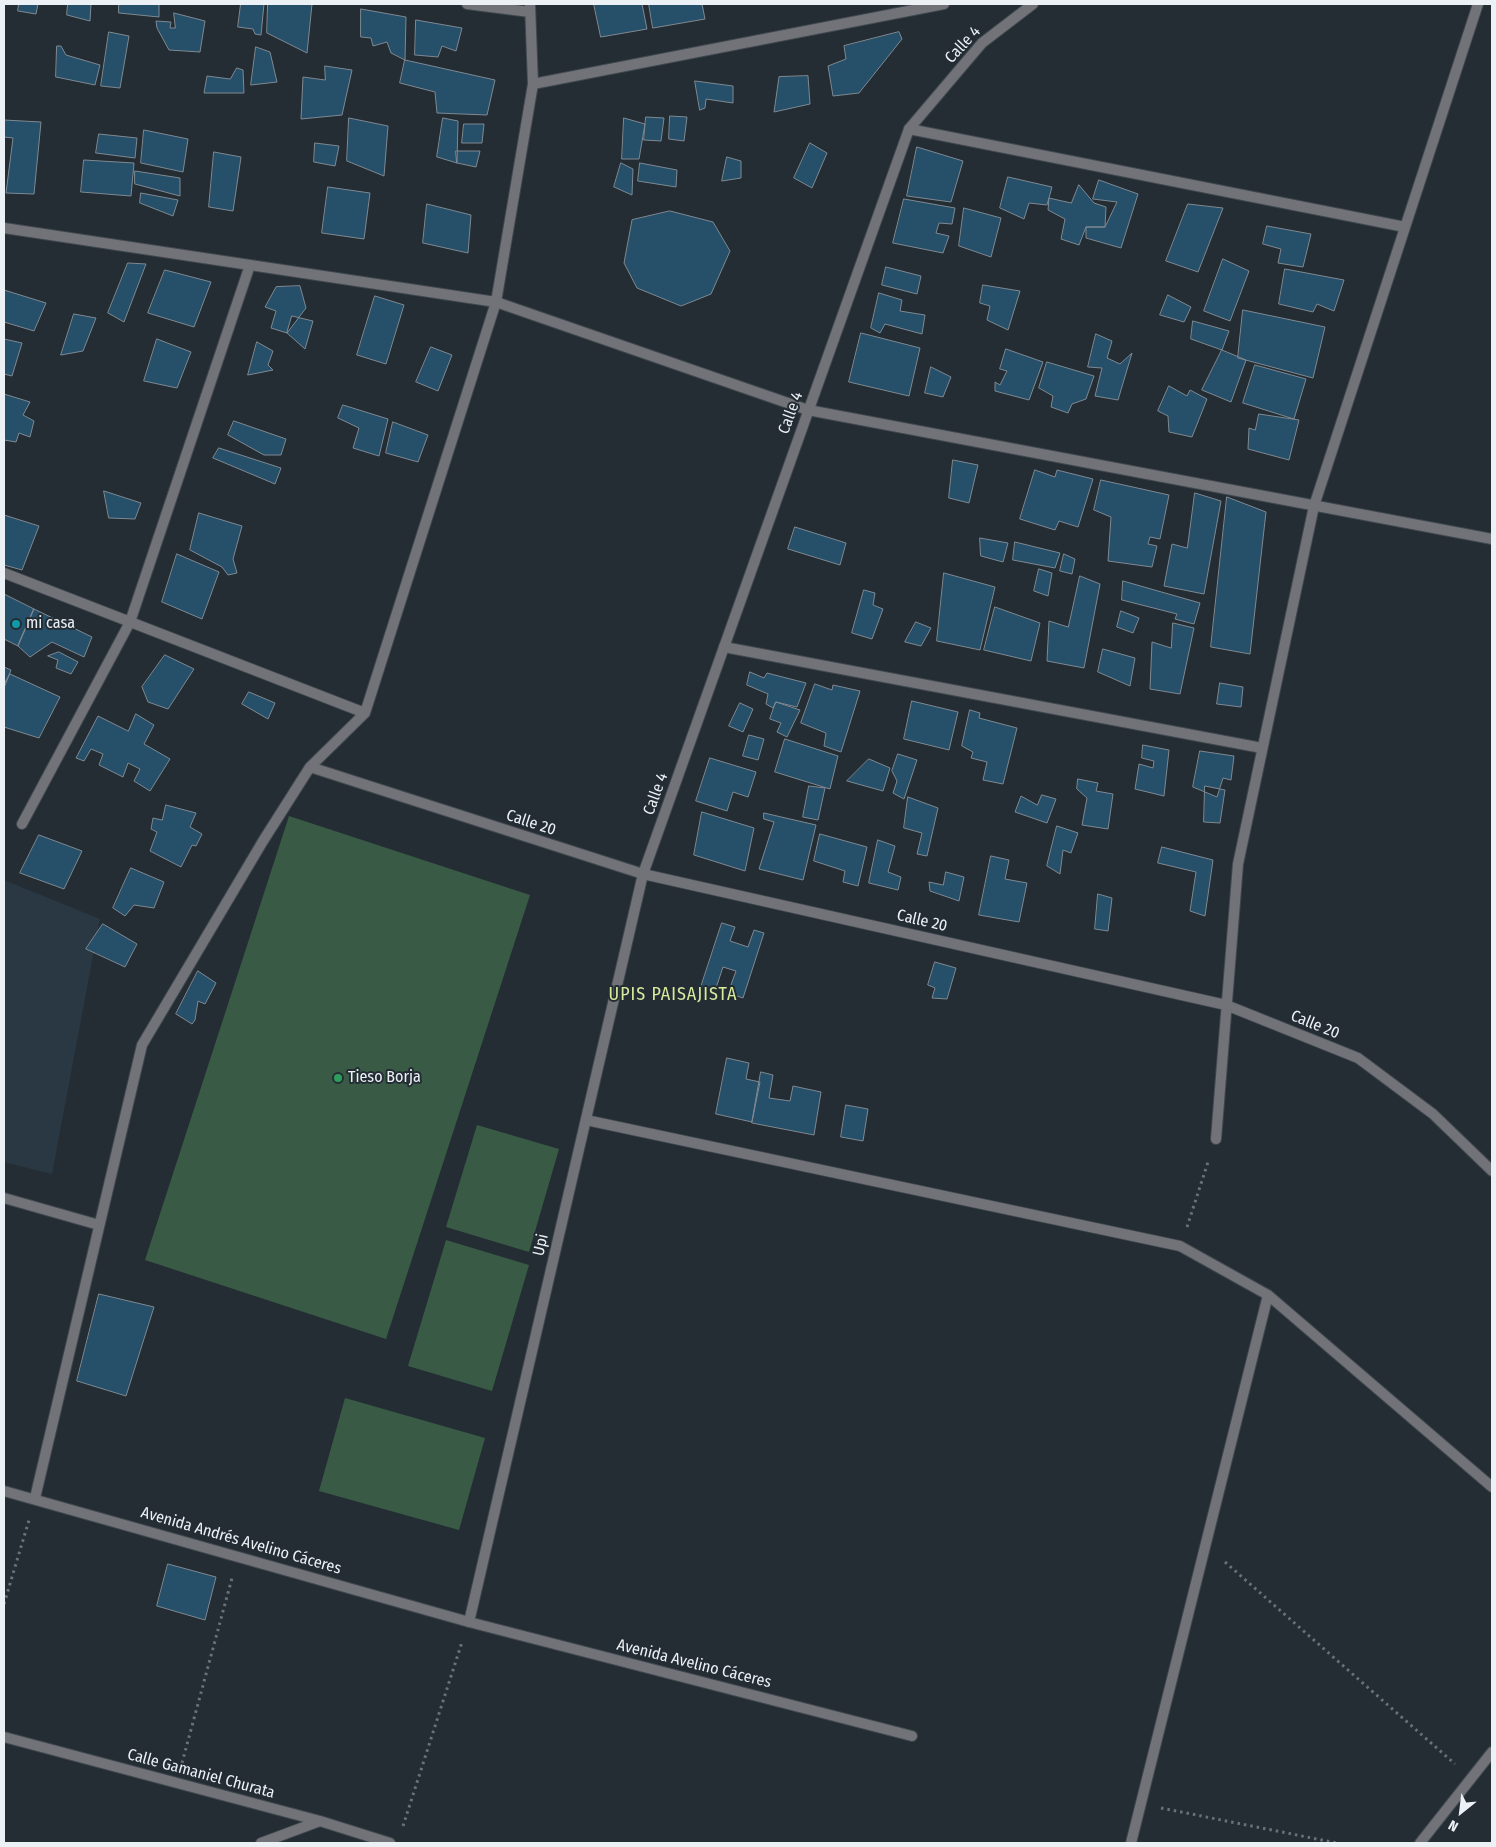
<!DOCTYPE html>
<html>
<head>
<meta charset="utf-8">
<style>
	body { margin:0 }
	#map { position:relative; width:1496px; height:1847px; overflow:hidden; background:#242d34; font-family:"Fira Sans Condensed",sans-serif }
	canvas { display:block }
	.frame { position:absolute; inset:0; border:5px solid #ebf1f5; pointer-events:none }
	.north { position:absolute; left:1436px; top:1787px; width:50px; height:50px; -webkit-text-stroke:4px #242d34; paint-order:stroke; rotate:209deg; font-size:14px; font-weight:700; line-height:20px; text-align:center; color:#ebf1f5 }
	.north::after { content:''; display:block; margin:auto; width:18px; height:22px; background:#ebf1f5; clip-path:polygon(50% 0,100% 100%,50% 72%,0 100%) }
</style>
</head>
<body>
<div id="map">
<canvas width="1496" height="1847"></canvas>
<div class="frame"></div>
<div class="north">N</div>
</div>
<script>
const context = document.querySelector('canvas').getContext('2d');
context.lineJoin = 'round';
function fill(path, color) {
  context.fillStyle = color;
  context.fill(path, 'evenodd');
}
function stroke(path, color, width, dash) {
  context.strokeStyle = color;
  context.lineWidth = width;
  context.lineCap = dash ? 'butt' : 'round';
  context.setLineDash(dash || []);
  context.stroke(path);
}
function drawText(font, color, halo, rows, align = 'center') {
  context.font = font + ' "Fira Sans Condensed",sans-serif';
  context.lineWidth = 4;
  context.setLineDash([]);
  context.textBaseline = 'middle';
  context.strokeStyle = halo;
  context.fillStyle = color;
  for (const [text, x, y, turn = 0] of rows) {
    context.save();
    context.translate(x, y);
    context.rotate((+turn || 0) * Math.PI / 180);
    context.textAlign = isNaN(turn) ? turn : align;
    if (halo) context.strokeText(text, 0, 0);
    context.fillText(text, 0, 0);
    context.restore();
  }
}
const built = new Path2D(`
	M4,880L100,919L52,1174L4,1162Z`);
const green = new Path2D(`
	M289,816L530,895L386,1339L145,1260Z
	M477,1125L559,1149L529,1252L446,1227Z
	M446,1240L529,1265L492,1391L408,1366Z
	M345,1398L485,1438L459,1530L319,1491Z`);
const building = new Path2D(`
	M19,4H38L36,14L18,11Z
	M68,4H91L90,21L67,15Z
	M119,4H159V17L119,13Z
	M241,4H264L261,35L255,34L253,29L238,27Z
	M268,4H312L307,53L267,33Z
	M594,4H642L647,29L601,37Z
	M649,4H702L705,19L653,28Z
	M361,9L406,17L405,60L391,53L387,42L373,46L371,38L361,37Z
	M174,13L205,21L200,52L169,50L157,28L156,21L171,22L170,28H175Z
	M416,20L462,28L456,51L442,46L438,57L415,55Z
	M109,32L129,36L120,88L101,86Z
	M899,32L902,39L859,93L833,96L828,66L846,59L844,46Z
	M57,46H61L66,55L100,65L95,85L56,77Z
	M256,47L270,52L277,82L251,85Z
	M405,60L495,80L487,115L437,113L435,92L400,83Z
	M325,66L352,70L342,115L301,119L303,77L325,80Z
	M237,68L243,70L244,93H204L207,76L230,79Z
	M808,76L810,104L774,112L779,77Z
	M695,81L733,86V103L706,99L705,108L700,110Z
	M670,116L687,117L684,141L669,139Z
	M646,117L664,118L661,141L644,140Z
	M349,118L388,126L384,176L347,161Z
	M443,118L458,121L457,163L437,157Z
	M624,118L645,124L639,159H622Z
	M4,120L41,122L34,194L6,193L13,138L4,137Z
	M464,124H484L482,143H462Z
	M144,130L188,139L183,172L141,163Z
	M99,134L137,138L135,158L96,153Z
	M315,143L339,146L335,166L314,162Z
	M810,143L827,153L812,188L794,178Z
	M917,147L963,161L951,202L907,196Z
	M456,151H480L476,167L457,163Z
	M214,152L241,157L233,211L209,207Z
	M727,157L741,161V178L722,181Z
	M84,160L134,163L131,196L81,192Z
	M621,163L633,169L632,195L614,187Z
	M640,163L677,170L676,187L638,181Z
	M135,171L180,178V196L135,184Z
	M1008,177L1052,187L1047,205L1029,203L1024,219L1000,208Z
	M1099,180L1138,194L1121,248L1086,238V227H1105L1117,202L1093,199Z
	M1079,185L1094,203L1106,207L1105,227H1086L1079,245L1061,239L1065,219L1048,210L1049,198L1071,203Z
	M328,187L370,193L364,239L322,233Z
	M141,193L178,200L173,216L140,203Z
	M904,199L955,208L952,224L939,223L936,233L949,236L943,253L893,243Z
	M427,204L471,215L468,253L423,243Z
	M1188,204L1223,208L1198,272L1166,261Z
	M964,208L1001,218L991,257L959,246Z
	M670,211L713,222L730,251L711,294L681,306L637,288L624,263L632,220Z
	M1267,226L1311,234L1303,267L1278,263L1281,249L1263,244Z
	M1223,259L1249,271L1230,321L1204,311Z
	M128,263L146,264L124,322L108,313Z
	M886,267L921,276L917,294L882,285Z
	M1285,269L1344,280L1334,311L1317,304L1313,312L1279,304Z
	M165,270L211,282L194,327L148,313Z
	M983,285L1020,291L1008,330L987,320L990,306L980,303Z
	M300,286L306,308L287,333L271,328L276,311L265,307L276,287Z
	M4,290L46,303L34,331L4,322Z
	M879,293L902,300L900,311L925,315L922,334L885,324L880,333L871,328Z
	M1168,295L1191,307L1184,322L1160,315Z
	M375,296L404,305L386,364L357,355Z
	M1243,310L1325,327L1313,378L1238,358Z
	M74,314L96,318L83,351L61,355Z
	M292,316L313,321L305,349L287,333Z
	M1193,321L1229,331L1222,350L1191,339Z
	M861,333L920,348L909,396L849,382Z
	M1096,334L1112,341L1107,358L1120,364L1132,353L1118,400L1095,396L1102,368L1088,367Z
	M4,339L22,343L12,376L4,374Z
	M157,339L191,352L177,388L144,381Z
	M257,342L273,351L268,365L273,370L248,375Z
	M431,347L452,355L438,391L416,382Z
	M1006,349L1043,362L1029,400L995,391V382L1000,385L1007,371L1000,369Z
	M1222,350L1246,360L1231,402L1202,390Z
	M1047,362L1094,376L1086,399L1072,404L1068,413L1051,407L1053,396L1039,388Z
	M1255,365L1306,379L1294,419L1243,403Z
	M931,367L951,377L943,397L925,393Z
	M1169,386L1187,396L1190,390L1207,399L1192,437L1169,432L1168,416L1158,411Z
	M4,394L30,402L23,415L34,421L30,437L19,433L16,442L4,440Z
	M343,405L388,419L379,456L353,448L359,428L338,418Z
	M1259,414L1299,420L1289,460L1248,449L1249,428L1255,430Z
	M234,421L286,439L281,455H264L228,435Z
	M393,422L428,435L418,462L386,453Z
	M219,448L281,468L275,484L213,458Z
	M953,460L978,465L969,503L949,498Z
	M1035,470L1055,477L1057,470L1093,479L1078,527L1059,521L1055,530L1020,519Z
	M1101,480L1169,495L1160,539L1150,537L1148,544L1157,546L1152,567L1108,561L1111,517L1094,510Z
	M104,491L141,503L135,519L109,518Z
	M1195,493L1221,501L1204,594L1164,586L1172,544L1187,548Z
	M1227,497L1266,512L1250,654L1211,647Z
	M199,513L242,526L233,559L237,573L228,575L222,567L190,550Z
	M4,515L39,526L22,570L4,565Z
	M795,527L846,543L840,565L788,549Z
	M980,538L1008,543L1003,562L981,556Z
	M1015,542L1060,553L1055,568L1013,560Z
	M177,554L219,572L202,619L162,602Z
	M1064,554L1075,559L1072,574L1060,571Z
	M1039,569L1052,573L1048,596L1034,591Z
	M944,573L995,587L980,650L937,641Z
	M1080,576L1100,584L1084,668L1047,661L1049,621L1068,627Z
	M1123,581L1200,603L1194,624L1175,619L1177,614L1122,600Z
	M864,590L875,593L873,605L883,609L872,639L852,633Z
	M4,594L34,609L18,646L4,639Z
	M995,607L1040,623L1031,661L984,650Z
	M34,609L92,637L84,657L52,642L30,657L18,646Z
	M1121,611L1139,618L1133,633L1117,627Z
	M916,622L931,628L921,646L905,642Z
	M1173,623L1194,628L1180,694L1150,689L1152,642L1171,648Z
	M1103,649L1135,658L1130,686L1098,672Z
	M59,652L78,662L71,674L56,668L58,660L48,656Z
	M165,655L194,669L168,709L148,702L142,687Z
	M4,667L11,670L4,688Z
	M750,672L764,678L767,673L806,683L797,707L776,702L773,708L766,704L768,694L747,685Z
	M10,674L60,697L39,738L4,727V685Z
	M1220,683L1243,687L1241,707L1217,704Z
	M815,684L832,690L833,685L860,691L841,752L824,746L826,733L801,723Z
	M249,692L275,703L268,719L242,704Z
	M912,701L958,712L949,750L904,739Z
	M776,702L800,710L787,737L777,732L781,723L770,719Z
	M740,703L753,709L743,732L729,726Z
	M970,710L980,713L979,718L1017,728L1003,784L983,780L987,762L971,758L973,752L962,746Z
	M136,714L154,725L144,744L170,759L150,791L134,781L140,769L128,763L123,777L99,765L103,754L91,749L84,761L76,758L98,716L128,731Z
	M749,735L764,739L758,760L743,756Z
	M785,739L838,756L830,789L775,772Z
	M1143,745L1169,750L1164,796L1135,789L1139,764L1153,768L1154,761L1142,758Z
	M1200,751L1234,756L1231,780L1223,778L1217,797L1193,787Z
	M898,754L917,760L904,799L893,793L897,781L892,771Z
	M710,758L756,772L748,797L733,792L727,811L696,801Z
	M869,759L890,768L883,791L847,781Z
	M1078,779L1098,783L1096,791L1113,794L1108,829L1082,825L1087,798L1077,789Z
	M809,786L825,788L818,820L803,817Z
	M1205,786L1225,790L1220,823L1204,822Z
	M1042,795L1056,799L1047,823L1015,812L1021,796L1037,805Z
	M908,797L938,808L927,856L917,854L922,833L904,828Z
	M166,805L196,813L190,827L202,834L196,846L192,845L181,867L150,851L157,832L151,829L153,818L162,820Z
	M702,812L754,828L745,871L694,855Z
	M764,813L816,825L803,880L759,869L774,822L764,819Z
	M1057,826L1078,833L1071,853L1063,850L1060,874L1047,866Z
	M820,834L867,847L858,886L843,882L845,871L814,861Z
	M39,835L82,851L64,889L20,873Z
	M878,840L895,846L888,872L901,877L898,890L869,883Z
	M1162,847L1213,860L1205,916L1190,911L1196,872L1158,863Z
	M991,856L1009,860L1005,879L1027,883L1019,922L979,915Z
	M131,868L164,882L154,908L134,905L125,916L113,908Z
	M946,872L964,877L959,901L930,891L929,882L943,885Z
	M1098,894L1112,898L1108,931L1095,929Z
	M722,923L735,927L730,941L748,947L754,930L764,933L743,998L728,993L736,971L723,967L715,991L701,987Z
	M103,924L137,944L125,967L86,949Z
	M935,962L956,968L947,999L932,998L935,988L928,985Z
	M198,971L216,983L205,1004L198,1001L195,1020L192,1024L176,1014Z
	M727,1058L749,1063L746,1079L760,1082L752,1122L716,1114Z
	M761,1072L773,1075L769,1098L790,1101L793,1086L821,1092L814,1135L752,1123Z
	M846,1105L868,1109L863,1141L841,1137Z
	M99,1294L154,1307L126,1396L77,1381Z
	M168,1564L216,1577L205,1620L157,1606Z`);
const path = new Path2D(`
	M1187,1227L1209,1159
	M1225,1562L1455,1764
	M4,1604L29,1520
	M182,1763L232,1578
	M1161,1808L1337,1843
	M403,1826L462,1642`);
const minor = new Path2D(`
	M467,4L530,12
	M533,84L944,4
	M909,129L1405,227
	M4,228L496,302L808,410L1492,539
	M4,573L365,713
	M724,647L1262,748
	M310,767L643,874L1226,1005L1358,1058L1433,1114L1492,1171
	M22,824L130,622L250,265
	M586,1120L1180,1246L1268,1295L1492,1487
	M1216,1139L1238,864L1314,506L1478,4
	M4,1198L99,1225
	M35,1498L142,1045L263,841L310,767L365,713L496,302L533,84L530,4
	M469,1622L912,1736
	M4,1737L320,1821L390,1843
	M261,1843L320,1821
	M1131,1843L1268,1295
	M1420,1843L1492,1752`);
const tertiary = new Path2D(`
	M4,1491L469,1622L643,874L909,129L982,43L1033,4`);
const markers = [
	[16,624,5,"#0f9aa8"],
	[338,1078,5,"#2e9e5b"]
];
const streetNames = [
	["Calle 4",963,45,-47],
	["Calle 4",791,413,-70],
	["Calle 4",656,794,-70],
	["Calle 20",531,823,18],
	["Calle 20",922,921,13],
	["Calle 20",1315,1025,22],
	["Upi",541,1245,-77],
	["Avenida Andrés Avelino Cáceres",241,1541,16],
	["Avenida Avelino Cáceres",694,1664,14],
	["Calle Gamaniel Churata",201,1774,15]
];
const poiNames = [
	["mi casa",26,624],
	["Tieso Borja",348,1078]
];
const neighbourhoodNames = [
	["UPIS PAISAJISTA",673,995]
];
fill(built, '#293843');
fill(green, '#395b45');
fill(building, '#264f6a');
stroke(building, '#7f8991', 1);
stroke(minor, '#40484f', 12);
stroke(tertiary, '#40484f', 12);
stroke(path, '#6a7278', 3, [2.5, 4]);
stroke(minor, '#727378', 10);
stroke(tertiary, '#727378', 10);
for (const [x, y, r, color] of markers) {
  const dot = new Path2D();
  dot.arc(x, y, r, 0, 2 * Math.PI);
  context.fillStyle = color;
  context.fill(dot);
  stroke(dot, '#242d34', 2);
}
drawText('16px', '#ebf1f5', '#242d34', streetNames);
drawText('16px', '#ebf1f5', '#242d34', poiNames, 'left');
context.letterSpacing = '1px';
drawText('18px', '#d7ea9e', '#242d34', neighbourhoodNames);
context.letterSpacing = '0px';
</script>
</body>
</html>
